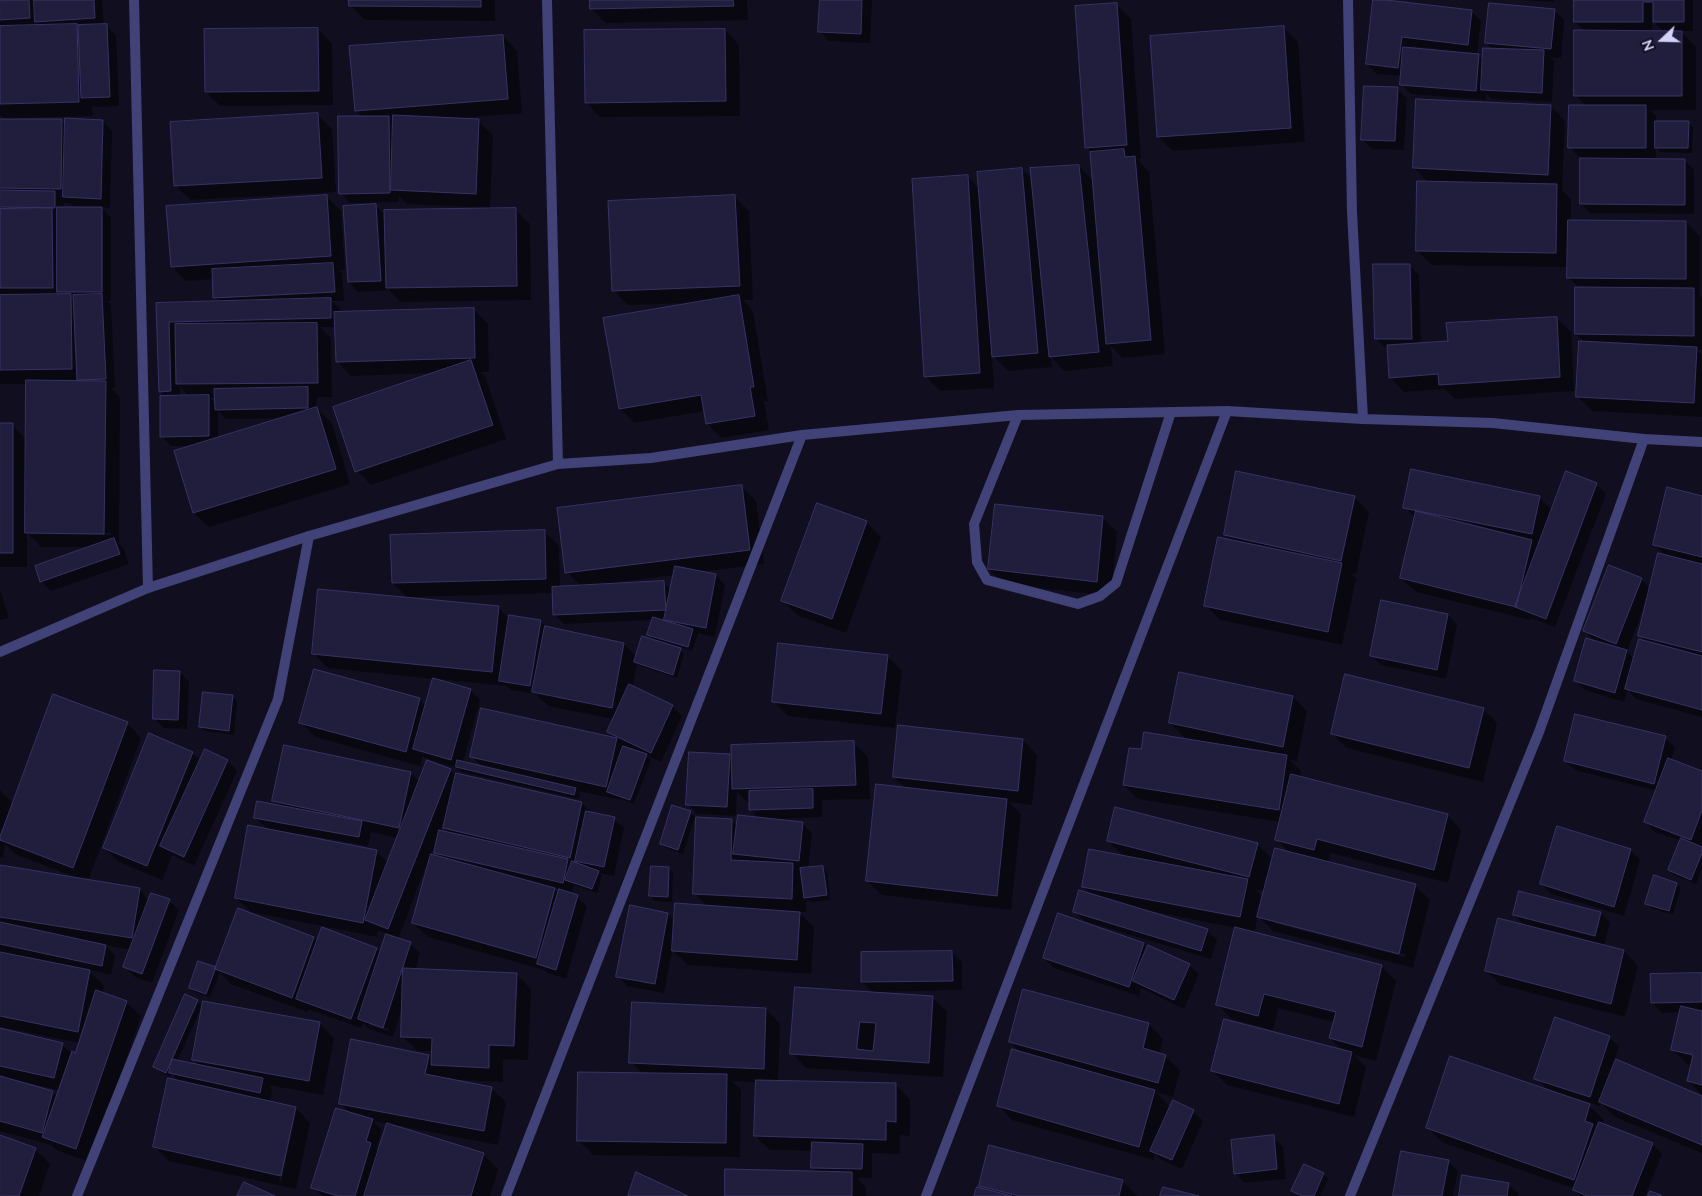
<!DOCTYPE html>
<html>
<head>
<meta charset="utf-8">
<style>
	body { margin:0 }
	#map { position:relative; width:1702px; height:1196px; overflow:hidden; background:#110f1f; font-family:Mulish,sans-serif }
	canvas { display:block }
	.north { position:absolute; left:1637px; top:15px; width:50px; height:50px; -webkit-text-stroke:4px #110f1f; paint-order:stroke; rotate:249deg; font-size:14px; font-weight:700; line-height:20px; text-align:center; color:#d4d2f9 }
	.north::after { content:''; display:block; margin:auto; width:18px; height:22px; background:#d4d2f9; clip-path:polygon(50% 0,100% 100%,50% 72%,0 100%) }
</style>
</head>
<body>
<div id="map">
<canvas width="1702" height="1196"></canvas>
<div class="north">N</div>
</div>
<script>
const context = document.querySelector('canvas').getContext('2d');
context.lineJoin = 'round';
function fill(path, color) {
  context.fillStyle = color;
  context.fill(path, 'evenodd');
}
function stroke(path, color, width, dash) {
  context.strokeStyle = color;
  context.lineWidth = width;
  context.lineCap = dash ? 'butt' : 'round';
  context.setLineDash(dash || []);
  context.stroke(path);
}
const shadow = new Path2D(`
	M0,0H102L104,25H106L116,35L119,106L92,107L93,116L18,118V120H61L66,126L102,121L112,131L110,208L101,207L111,218V301H107L111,305L115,388H111L120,397L119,544L124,549L129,564L51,591L41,581L91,547H41L27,533V567H0V425H12L26,439L27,384H0V120H5L0,115ZM64,203H70L75,208H64ZM100,216H103V298H101ZM39,532L111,533V535L39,534Z
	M350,0H495V21L365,20L350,5Z
	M591,0H747L748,20L606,23L591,9Z
	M821,0H872L870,43L829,41L820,31Z
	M1375,0L1471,11L1481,21L1477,55L1483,60L1493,49L1486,43L1554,10L1564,20L1561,58L1549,57L1554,61L1552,102L1492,99L1486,94V100L1411,94L1401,84L1402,76L1377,74L1367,64ZM1411,46L1436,49L1435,51L1411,49Z
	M1519,0H1555V2Z
	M1575,0H1693V31H1681L1696,47V110H1650L1656,116V123H1688L1693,127L1692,153L1660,152L1656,147V160H1684L1694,170V214L1591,213L1581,204L1582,157H1579L1569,147L1586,106L1575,95L1585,31L1575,22ZM1652,20L1664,32H1652Z
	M1116,4L1131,19L1141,159H1137L1149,172L1165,354L1122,358L1111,346L1113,366L1064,371L1051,357L1052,367L1008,371L992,355L994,388L940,391L926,377L967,176L979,188L1022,169L1033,180L1079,166L1094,182L1092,153L1086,147Z
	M1283,27L1298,42L1305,142L1173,151L1158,137Z
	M318,29L332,44L333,105L220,106L206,92Z
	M725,30L739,45L740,116L600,117L586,102Z
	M503,36L517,51L522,113L462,118V120L478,121L493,135L490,210L515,209L530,224L531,300L401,302L389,290L358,292L349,282L376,206L385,215L488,210V208L407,204L399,196V202L350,203L341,193L363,117L356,111Z
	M1397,89L1407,98L1404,150L1372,149L1362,139Z
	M1551,106L1565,121L1562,190L1571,199V221L1686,222L1700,237V293H1698L1702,298V350H1697L1702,355V417L1592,411L1577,396L1585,342L1576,334L1579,288L1568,277V267L1431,265L1417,250L1429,183L1414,168Z
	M318,115L332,129L336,192L190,200L176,186Z
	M326,196L341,211L345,270H339L342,274L344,301H332L340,309V313L473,309L488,324L489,372H481L485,376L506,439L371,485L357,471L433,373L351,376L337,361L336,327H320L331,338L332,397H317V409L332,423L350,484L209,527L194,513L176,452L193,446H171L161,436L165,397L160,391L157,304L220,302L215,297L214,279L186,281L172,266ZM180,386L190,397H180ZM210,398H216V404ZM218,411L226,419L285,418L218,439Z
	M735,197L749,211L753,300H743L753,311L768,401H764L769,430L721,438L707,423L705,411L634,423L620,408L690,303L628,305L614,291Z
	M1409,265L1419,275L1421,344L1449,343L1556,318L1571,332L1574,391L1455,399L1445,389L1404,392L1390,377L1388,348H1386L1376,339Z
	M1596,484L1606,494L1555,627L1531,618L1530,620L1416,592L1401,578L1416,519L1405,507L1539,497L1553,511Z
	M741,486L756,501L764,564L701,572L716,575L725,585L715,637L698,633L692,651L677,646L684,654L677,678L640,666L637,664L633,687L672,706L682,716L661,762L646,755L651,760L634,804L621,799V800L577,791L580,793L578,799L462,772L459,769L422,757L420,766L315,737L301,722L419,699L426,706L434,679L328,668L314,654L409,599L393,583L544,531L559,546L560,587L581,586L567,572ZM674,575L671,590L664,583L613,585L612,583ZM553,593L554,614L564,624L653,620L648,635L655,641L637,657L624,644L547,628L540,621L510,619L498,607L410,599L411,597ZM438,679L506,686L510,690L536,694L548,706L614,719L608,732L616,740L472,756L482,767L463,762L480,700L471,690L438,681Z
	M1354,497L1369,512L1356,574L1351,573L1356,579L1342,645L1220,620L1206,605L1231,541L1225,535Z
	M1702,497V717L1636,699L1628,690L1624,702L1585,690L1576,681L1596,642L1585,631L1641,579L1651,589L1666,556L1655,545ZM1646,601L1648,602L1640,636L1646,642L1634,659L1627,651Z
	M996,505L1103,518L1117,532L1111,596L1004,584L989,569Z
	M866,522L881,537L846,633L797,615L783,601Z
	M0,589L9,618L0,620Z
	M1448,615L1457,625L1446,679L1381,665L1371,655Z
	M887,656L902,671L895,728L788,716L773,701Z
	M180,672L189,682L187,729L164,728L154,718Z
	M232,697L237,701L234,735L205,731L200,727Z
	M1293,697L1307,711L1297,761L1290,760L1301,771L1300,778L1447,815L1461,830L1448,883L1331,853L1328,863L1415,885L1430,900L1413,968L1273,931L1258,916L1254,933L1381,966L1396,981L1376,1061L1354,1055L1366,1067L1354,1117L1227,1085L1212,1070L1343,1051L1330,1038L1334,1022L1278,1008L1273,1030L1232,1019L1217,1004L1236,928L1150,911V913L1207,930L1217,940L1211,959L1084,921L1074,911L1092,895L1083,886L1125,857L1108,841L1257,844L1273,860L1290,853L1276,839L1280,822L1138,799L1124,785L1142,751L1187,740L1170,723ZM1255,889L1265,891L1262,905H1260L1261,895ZM1274,920L1405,954V957L1274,923Z
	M1483,709L1497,723L1483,782L1347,748L1332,734Z
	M127,723L141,738L88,881L140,890L149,900L169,901L179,910L152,983L135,977L125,967L131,950L105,945L115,955L111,975L87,969L104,986L102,994L126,1002L141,1016L90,1162L58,1151L51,1145L0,1131V1030L62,1044L72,1054H76L80,1043L0,1027V867L77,878L15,854L5,844L3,858L0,857V790L11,801V811ZM20,1081L59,1090L57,1097L53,1092L20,1083Z
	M149,735L193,753L201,761L205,751L228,761L237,771L194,866L172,855L162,880L119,862L104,848Z
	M1665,738L1675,747L1671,760L1702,772V869L1696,884L1674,875L1669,870L1681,841L1655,832L1645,822L1657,791L1575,770L1565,760Z
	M1023,740L1037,755L1032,805L1009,802L1021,814L1011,910L882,895L867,881L906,789L894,777Z
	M853,743L868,757L870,799L822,800V817L776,819V821L803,824L812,833L808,869L822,867L827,871L830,900L810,902L807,899L806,912H799L814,928L811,974L688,965L672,950L664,993L627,986L618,976L668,914L676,922L707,906L695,894L731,820L737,826L739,816L697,814L688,805L729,756L732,759ZM737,792L748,803H750L751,810L759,819L736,816Z
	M450,770L456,776L582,803L592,814L614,819L624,828L614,876L599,873L602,876L597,893L574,885L572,892L552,887L559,894L577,897L587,906L566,979L548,973L544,970L428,937L413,923L431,858H429L398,939L410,944L420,953L415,970L516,974L531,989L528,1060L503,1059V1082L457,1080V1081L491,1088L506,1102L498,1145L400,1126V1128L484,1155L498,1169L490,1196H322L313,1187L351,1114L340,1103L428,1056L433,1060V1051H417L402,1036L403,1006L393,1037L369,1029L363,1023L361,1028L308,1009L307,1012L231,984L220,972L210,997L195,992L190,988L215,968L217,970L239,909L314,938L318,942L377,949L381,953L388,934L378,930L377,937L251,912L236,898L268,830L255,817L280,807L274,800L410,773L420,782ZM445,818L446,819L444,828L450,834L440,831ZM371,832L398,838L388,863L376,851L301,836V834L368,846ZM436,841H438L435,852L440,858L431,855ZM369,1022L389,1029L388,1031L369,1025ZM373,1121L388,1124L379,1152L376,1149L382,1130Z
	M690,812L695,817L683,854L666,848L661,844Z
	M1631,850L1640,860L1624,916L1551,894L1541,884Z
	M669,868L673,873L672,902L655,901L650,896Z
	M1676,884L1681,888L1673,915L1651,908L1646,903Z
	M1601,913L1610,922L1604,946L1624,951L1638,966L1625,1017L1501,985L1486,971L1525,926L1514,915Z
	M1143,944L1148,949L1189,965L1199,974L1184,1009L1141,988L1139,996L1054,968L1044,958Z
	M952,952L962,962V990L875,992V994L933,998L947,1012L943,1077L806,1068L792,1053L874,994L862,982Z
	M1702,974V1095L1688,1081L1692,1065L1687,1064L1673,1050L1681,1012L1662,1013L1652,1003Z
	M1024,991L1149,1024L1163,1039L1159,1054L1165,1056L1180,1070L1173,1097L1156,1092L1169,1106L1168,1111H1193L1203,1121L1182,1169L1161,1160L1155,1154L1154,1160L1012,1120L998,1105L1021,1053L1010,1042Z
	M197,1001L202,1006L177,1062L201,1067L194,1059L319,1023L334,1038L323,1095L268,1085L272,1089L270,1102L296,1108L310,1123L296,1189L169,1161L155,1147L180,1082L172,1074L170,1077L159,1071L154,1067ZM293,1117H295L281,1182L279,1181Z
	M634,1003L766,1009L780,1024L778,1082L896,1085L910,1099V1136L900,1135V1154L872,1153V1178H857L866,1188V1196H726L817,1172L812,1167L813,1151L770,1150L755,1136L757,1082L732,1081L741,1090L740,1157L593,1155L579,1141L643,1074L631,1062Z
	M1609,1037L1619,1046L1615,1060L1702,1097V1153L1615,1117L1601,1103L1600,1106L1573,1097L1572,1100L1589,1106L1604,1120L1602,1125L1652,1144L1662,1154L1645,1196H1580L1574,1190L1575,1189L1442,1142L1428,1128L1549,1091L1536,1078Z
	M0,1137L35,1149L50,1164L39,1196H0Z
	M1273,1137L1283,1147L1286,1179L1245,1183L1235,1173Z
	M1448,1161L1458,1171L1453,1196H1394Z
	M1304,1165L1324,1174L1328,1179L1320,1196H1299L1293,1191Z
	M1122,1181L1137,1196H975L985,1190L980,1185Z
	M1508,1184L1518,1193V1196H1460Z`);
const building = new Path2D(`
	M0,0H29L30,18L0,20Z
	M34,0H94L95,18L35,22Z
	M349,0H481V7L349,6Z
	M590,0H733L734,6L590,9Z
	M820,0H862L861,34L818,32Z
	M1373,0H1386L1472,10L1468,45L1402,37L1398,68L1366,64Z
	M1574,0H1684V22H1653V2H1643V22H1574Z
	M1117,3L1127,145L1085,148L1075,6Z
	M1489,3L1555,9L1551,49L1485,43Z
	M77,24L79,102L0,104V26Z
	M107,24L110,97L81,98L78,25Z
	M1284,26L1291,128L1157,137L1150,36Z
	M318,28L319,91L205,92L204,29Z
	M725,29L726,101L585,103L584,30Z
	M1574,30L1682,31V96H1574Z
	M503,35L508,99L355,111L349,46Z
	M1403,47L1479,54L1476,91L1400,85Z
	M1483,48L1544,50L1542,93L1481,90Z
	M1364,86L1398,87L1395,141L1361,140Z
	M1416,99L1551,105L1548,175L1413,168Z
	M1569,105H1646V148H1568Z
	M318,113L322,178L174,186L170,122Z
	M393,115L479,119L476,194L391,190Z
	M338,116H389L390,193L339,194Z
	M65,118L103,120L101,199L63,197Z
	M0,119H62L61,189L0,188Z
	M1655,121H1689L1688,148H1655Z
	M1124,149L1125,157L1135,156L1151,340L1106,344L1090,152Z
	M1580,158L1685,159V205L1580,204Z
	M1079,165L1099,352L1049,357L1030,168Z
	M1022,168L1038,353L992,357L977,172Z
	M968,175L980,373L924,377L912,179Z
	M1417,181L1557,184L1556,253L1416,251Z
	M0,190L55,191V208L0,207Z
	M327,195L331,256L171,267L166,206Z
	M735,195L740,286L612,291L608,201Z
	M376,204L381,281L348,282L343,206Z
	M57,207H102V292H57Z
	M52,208L53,288H0V209Z
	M516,208L517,286L386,288L384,210Z
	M1568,220L1686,221V279L1567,278Z
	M333,263L335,292L213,298L212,269Z
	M1373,264H1410L1412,339H1375Z
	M1575,287L1694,288V336L1575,334Z
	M71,294L72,369L0,370V295Z
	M102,294L106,379L77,380L73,295Z
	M739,295L754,387H750L755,416L706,424L701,395L619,409L603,318Z
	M331,298V318L169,322L171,391L159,392L156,303Z
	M474,308L475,358L336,362L334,312Z
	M1557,317L1560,377L1439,385L1438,374L1389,378L1387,345L1448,341L1446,323Z
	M317,323L318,383L176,384L175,324Z
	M1579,341L1697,347L1694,403L1576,397Z
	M471,360L493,425L355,472L333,407Z
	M26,380L106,381L104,534L25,533Z
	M308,387V408L215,410L214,389Z
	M209,395V436L160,437V396Z
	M317,407L336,469L193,513L174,451Z
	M0,423H13V553H0Z
	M1411,469L1540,496L1532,534L1403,508Z
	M1236,471L1355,496L1341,561L1224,535Z
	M1566,471L1597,483L1546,619L1515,607Z
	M742,485L750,550L565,573L557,508Z
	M1667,487L1702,496V557L1653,545Z
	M817,503L867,521L832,619L781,601Z
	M995,504L1103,516L1097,582L988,569Z
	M1416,511L1532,540L1516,607L1400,578Z
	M545,530L546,579L392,583L390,535Z
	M1218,537L1342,563L1328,632L1204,606Z
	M114,538L120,554L40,582L35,566Z
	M1658,553L1702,564V652L1638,636Z
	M1609,565L1642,578L1616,644L1583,631Z
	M675,566L716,574L706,628L664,620Z
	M664,581L666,610L553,615L552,587Z
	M318,589L499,606L492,672L312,654Z
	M1381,600L1448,614L1437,670L1370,656Z
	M509,615L541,620L530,686L499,681Z
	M653,617L693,629L688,647L647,635Z
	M545,626L624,643L612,708L532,692Z
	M642,636L681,648L673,675L634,662Z
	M1586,638L1627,650L1615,693L1574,681Z
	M1639,639L1702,656V710L1625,689Z
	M778,643L888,655L881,714L772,702Z
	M314,669L420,698L406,752L299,723Z
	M154,670L180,671L178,720L153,719Z
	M1179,672L1293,696L1283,747L1169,723Z
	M1345,674L1484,708L1469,768L1331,734Z
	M433,678L471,689L451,760L413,749Z
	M629,684L673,705L651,753L607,732Z
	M203,692L233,695L229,731L199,727Z
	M53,694L128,722L73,868L0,840V837Z
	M481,708L617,738L606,787L470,757Z
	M1575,714L1666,736L1654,784L1564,761Z
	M898,725L1023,739L1018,791L893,777Z
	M1144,732L1287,755L1279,810L1123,785L1129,748L1141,749Z
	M149,733L193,752L147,866L103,848Z
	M854,741L856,785L732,789L731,745Z
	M284,745L411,772L399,828L272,801Z
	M623,746L647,754L630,800L607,792Z
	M205,749L228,760L184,857L160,846Z
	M689,752L730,754L727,807L686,805Z
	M1668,758L1702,771V810L1691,840L1644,822Z
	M427,760L451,769L388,929L365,920Z
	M457,760L576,788L574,795L456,767Z
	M456,773L582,802L570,858L443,828Z
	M1291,774L1448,814L1434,870L1317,839L1314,850L1275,840Z
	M876,784L1007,799L997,896L866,881Z
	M813,789V808L749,810V791Z
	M257,801L362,821L359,837L254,818Z
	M672,805L691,811L678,850L660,844Z
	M1115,807L1258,843L1249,877L1107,841Z
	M586,811L615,817L604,867L575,861Z
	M738,815L803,822L799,861L733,854Z
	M696,817L732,819L731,860L793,863L792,899L693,894Z
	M248,825L377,850L363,923L235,898Z
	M1557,826L1631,849L1614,907L1540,884Z
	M439,830L568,859L563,883L434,853Z
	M1681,838L1702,847V853L1691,880L1668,870Z
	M1275,848L1416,884L1399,954L1257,917Z
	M1089,849L1248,879L1240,917L1082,887Z
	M431,854L555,888L536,958L412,923Z
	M572,861L599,871L592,889L565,880Z
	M0,865L140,888L132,938L0,917Z
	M651,866L669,867L668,897L649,896Z
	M823,866L827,895L804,898L800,868Z
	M1654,875L1677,883L1669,911L1645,904Z
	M559,889L578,895L556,970L537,964Z
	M1079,890L1208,929L1201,951L1073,912Z
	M1519,891L1601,912L1595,936L1513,915Z
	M151,893L170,899L142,974L123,967Z
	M675,903L800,912L797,960L672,951Z
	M630,905L668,913L655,984L616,977Z
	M238,908L314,937L292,998L215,969Z
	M1058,913L1144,943L1129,987L1043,958Z
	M1498,918L1624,950L1611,1004L1485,971Z
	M0,922L106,945L102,966L0,944Z
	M322,927L377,948L351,1019L296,999Z
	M1235,927L1382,965L1362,1047L1329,1038L1336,1012L1264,994L1258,1016L1216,1005Z
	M386,934L411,942L383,1028L358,1019Z
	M1148,945L1190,964L1174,1000L1133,981Z
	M952,951L953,981L861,982V952Z
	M0,952L90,970L78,1032L0,1016Z
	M198,961L216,967L206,994L189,988Z
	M403,968L517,973L514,1046L489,1045V1068L431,1065L432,1038L401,1037Z
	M1702,973V1002L1651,1003L1650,974Z
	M795,987L933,996L929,1063L790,1054ZM860,1022L876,1023L873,1051L857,1049Z
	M1023,989L1149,1023L1143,1048L1166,1055L1158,1083L1009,1042Z
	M96,990L127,1001L76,1149L42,1137L72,1051L75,1053Z
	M185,994L198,1000L166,1073L153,1067Z
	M203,1001L320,1022L309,1081L192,1060Z
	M632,1002L766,1008L764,1069L629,1063Z
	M1681,1006L1702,1011V1085L1687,1081L1693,1055L1671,1050Z
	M1555,1017L1610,1036L1590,1097L1534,1079Z
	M1224,1019L1352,1052L1339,1104L1211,1071Z
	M0,1028L63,1043L54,1078L0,1066Z
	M351,1039L429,1055L425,1074L492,1087L484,1131L339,1104Z
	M1012,1049L1155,1090L1139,1147L997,1106Z
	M1450,1056L1590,1104L1585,1121L1593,1124L1574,1180L1426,1128Z
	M172,1059L263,1078L260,1093L169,1073Z
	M1616,1059L1702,1096V1145L1599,1102Z
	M578,1072L727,1074L726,1143L577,1141Z
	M0,1076L53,1091L42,1133L0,1121Z
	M168,1078L296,1107L281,1176L153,1147Z
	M756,1080L896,1083V1122L886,1121V1140L754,1136Z
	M1173,1100L1194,1110L1172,1160L1150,1151Z
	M336,1108L373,1119L366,1141L371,1143L355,1196H338L311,1188Z
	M1599,1122L1653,1143L1632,1196H1587L1573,1190Z
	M387,1123L484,1153L471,1196H364Z
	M0,1135L36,1148L19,1196H0Z
	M1274,1135L1277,1169L1234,1174L1231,1140Z
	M812,1142L863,1144L862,1169L811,1168Z
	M989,1145L1123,1180L1119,1196H1019L979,1186Z
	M1401,1151L1449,1160L1442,1196H1393Z
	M1304,1164L1324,1173L1314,1196H1302L1291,1191Z
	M725,1169L852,1172V1196H725Z
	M636,1172L688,1196H628Z
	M1462,1175L1509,1183L1507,1196H1459Z
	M244,1182L275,1196H237Z
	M977,1187L1012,1196H974Z
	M1163,1187L1199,1196H1160Z
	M1650,1191L1661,1195V1196H1648Z`);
const service = new Path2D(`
	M1018,415L974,524L977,562L987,580L1078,604L1100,596L1116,583L1171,412`);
const minor = new Path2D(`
	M134,0L148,588
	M547,0L558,464
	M1348,0L1352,212L1363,419
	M77,1196L278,699L309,536
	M506,1196L802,435
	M926,1196L1227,411
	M1350,1196L1539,732L1644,439`);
const tertiary = new Path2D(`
	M0,652L148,588L309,536L558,464L651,458L802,435L1018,415L1227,411L1363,419L1493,423L1644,439L1702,442`);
fill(shadow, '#0007');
fill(building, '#211e3d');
stroke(building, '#383266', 1);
stroke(service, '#404278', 10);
stroke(minor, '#404278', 10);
stroke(tertiary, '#404278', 10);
</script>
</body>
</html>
